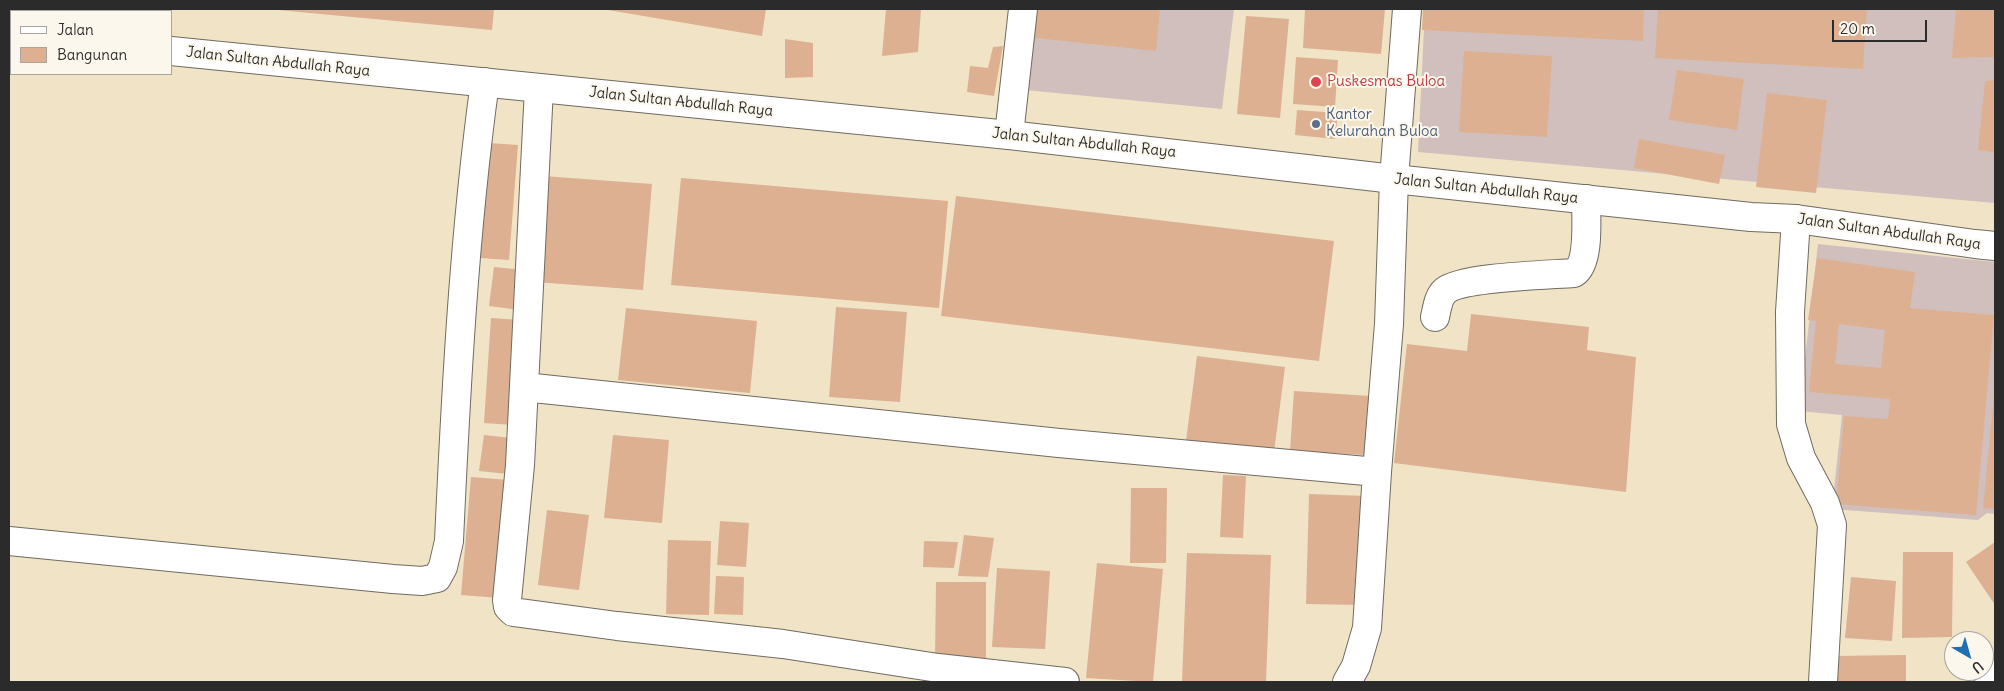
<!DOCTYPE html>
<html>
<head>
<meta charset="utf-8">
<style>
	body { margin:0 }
	#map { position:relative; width:2004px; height:691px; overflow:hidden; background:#f0e3c6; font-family:Delius,sans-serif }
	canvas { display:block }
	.frame { position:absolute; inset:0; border:10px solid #2b2b2b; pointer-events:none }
	.legend { position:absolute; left:10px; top:10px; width:162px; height:65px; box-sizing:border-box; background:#fbf7ec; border:1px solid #a8a59f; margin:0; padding:6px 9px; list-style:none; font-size:15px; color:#2b2b2b }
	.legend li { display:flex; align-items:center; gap:10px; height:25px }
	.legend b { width:25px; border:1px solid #a8a59f }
	.north { position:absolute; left:1944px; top:631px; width:50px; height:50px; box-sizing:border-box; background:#fbf7ec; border:1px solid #a8a59f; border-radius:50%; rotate:142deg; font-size:14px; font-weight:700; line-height:20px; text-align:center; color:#2b2b2b }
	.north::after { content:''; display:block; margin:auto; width:18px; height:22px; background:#1f6fb2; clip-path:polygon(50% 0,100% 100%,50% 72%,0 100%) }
	.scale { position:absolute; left:1832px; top:20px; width:95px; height:22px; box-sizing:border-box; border:2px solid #2b2b2b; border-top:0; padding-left:6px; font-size:15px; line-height:18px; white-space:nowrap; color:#2b2b2b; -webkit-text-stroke:4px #fbf7ec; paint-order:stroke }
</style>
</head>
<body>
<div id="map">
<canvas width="2004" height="691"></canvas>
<div class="frame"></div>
<ul class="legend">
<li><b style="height:6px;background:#fff"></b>Jalan</li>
<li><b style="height:14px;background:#ddb091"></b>Bangunan</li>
</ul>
<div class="north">U</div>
<div class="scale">20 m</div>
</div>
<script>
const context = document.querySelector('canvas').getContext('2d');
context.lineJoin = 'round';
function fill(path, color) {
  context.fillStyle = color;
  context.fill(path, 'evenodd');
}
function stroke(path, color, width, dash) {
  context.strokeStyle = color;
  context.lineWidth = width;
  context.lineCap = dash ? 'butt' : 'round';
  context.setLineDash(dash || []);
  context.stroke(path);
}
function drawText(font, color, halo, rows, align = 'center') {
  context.font = font + ' Delius,sans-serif';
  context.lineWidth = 4;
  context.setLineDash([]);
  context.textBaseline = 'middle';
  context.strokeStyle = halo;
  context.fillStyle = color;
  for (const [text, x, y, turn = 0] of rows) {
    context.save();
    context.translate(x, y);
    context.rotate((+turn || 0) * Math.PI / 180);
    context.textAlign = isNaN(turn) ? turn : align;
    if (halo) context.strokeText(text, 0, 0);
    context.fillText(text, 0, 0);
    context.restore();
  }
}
const industrial = new Path2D(`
	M1034,9H1234L1222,109L1025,90Z
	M1425,9H1995V203L1418,152Z
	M1818,244L1995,262V514L1987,513L1978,520L1832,509L1842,415L1799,411Z`);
const building = new Path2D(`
	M267,9H494L492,30Z
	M602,9H766L762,36Z
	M886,9H921L918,52L882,56Z
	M1030,9H1160L1156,51L1027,37Z
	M1305,9H1385L1381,54L1303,48Z
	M1423,9H1644L1643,41L1422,30Z
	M1658,9H1867L1863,69L1655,58Z
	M1956,9H1995V57L1952,58Z
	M1246,16L1289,19L1280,118L1237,114Z
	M785,39L813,43V77L785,78Z
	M1003,46L994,96L967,92L970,66L988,68L993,47Z
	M1464,51L1552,56L1547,137L1459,132Z
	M1296,57L1338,60L1335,107L1293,104Z
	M1677,70L1744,79L1737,130L1669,120Z
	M1995,80V152L1978,150L1985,81Z
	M1767,93L1827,100L1816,193L1756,187Z
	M1297,110L1338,113L1335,139L1295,135Z
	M1639,139L1725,155L1719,184L1634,168Z
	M489,143L518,145L509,260L480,258Z
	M543,176L652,184L643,290L535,282Z
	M681,178L948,201L939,308L671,285Z
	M956,196L1334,241L1319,361L941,316Z
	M1817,258L1915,272L1910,308L1994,315L1976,515L1836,504L1844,416L1888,419L1890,399L1809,392L1816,321L1808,320ZM1839,324L1885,330L1881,368L1835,364Z
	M494,267L525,270L520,310L489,306Z
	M836,307L907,312L900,402L829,397Z
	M626,308L757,321L750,393L618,380Z
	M1471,314L1589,327L1587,350L1636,357L1626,492L1394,463L1407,344L1467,351Z
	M491,318L521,320L514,425L484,423Z
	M1197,356L1285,367L1274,452L1186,441Z
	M1294,391L1370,396L1366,455L1290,451Z
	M1994,396H1995V509L1983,508Z
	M484,435L511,438L508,474L479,471Z
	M613,435L669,440L662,523L604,518Z
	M1223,475L1246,476L1243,538L1220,537Z
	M471,477L509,480L499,598L461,595Z
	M1131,488H1167L1166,563H1130Z
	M1309,494L1367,496L1363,605L1306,604Z
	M547,510L589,515L579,590L538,585Z
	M720,521L749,523L746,567L717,565Z
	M964,535L994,538L988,577L958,576Z
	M668,540L711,541L709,615L666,614Z
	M924,541L958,542L954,568L923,567Z
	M1995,542V605L1966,562Z
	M1903,552H1953L1952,637L1902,638Z
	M1187,553L1271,555L1266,682H1182Z
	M1097,563L1163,569L1153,682L1086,678Z
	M997,568L1050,571L1045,649L992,647Z
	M716,576L744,577L743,615L714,614Z
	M1851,577L1896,581L1892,641L1845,638Z
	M936,582H986V660H935Z
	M1906,655V682H1835V656Z`);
const minor = new Path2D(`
	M539,88L520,465L507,600L508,607L513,612L617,626L783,644L938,668L1065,682
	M1009,135L1023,9
	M1796,219L1790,312L1791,424L1801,458L1825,503L1832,525L1823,682
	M1435,317C1437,309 1438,297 1445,291C1461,277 1548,275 1574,273C1590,263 1586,217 1586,199
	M524,387L1059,443L1377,472
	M9,541L393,579L422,581L437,578L443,567L449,541C456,388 464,234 485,82
	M1347,682L1356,666L1367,628L1377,472L1389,324L1394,179L1407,9
	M1989,682L1995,674`);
const major = new Path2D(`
	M9,35H11
	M171,51L1009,135L1394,179L1751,217L1796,219L1975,244L1995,246`);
const markers = [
	[1316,82,6,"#e0444e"],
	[1316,124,5,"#5c6f8a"]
];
const streetNames = [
	["Jalan Sultan Abdullah Raya",278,62,6],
	["Jalan Sultan Abdullah Raya",681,102,6],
	["Jalan Sultan Abdullah Raya",1084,143,6],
	["Jalan Sultan Abdullah Raya",1486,189,6],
	["Jalan Sultan Abdullah Raya",1889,232,8]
];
const healthNames = [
	["Puskesmas Buloa",1327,82]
];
const serviceNames = [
	["Kantor",1326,115],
	["Kelurahan Buloa",1326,132]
];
fill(industrial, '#d1bfbd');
fill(building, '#ddb091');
stroke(minor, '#706b61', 30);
stroke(major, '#706b61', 30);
stroke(minor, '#fff', 28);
stroke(major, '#fff', 28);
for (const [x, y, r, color] of markers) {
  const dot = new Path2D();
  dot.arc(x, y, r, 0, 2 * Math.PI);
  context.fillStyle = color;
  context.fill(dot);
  stroke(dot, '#fbf7ec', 2);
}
drawText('15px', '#2b2b2b', '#fbf7ec', streetNames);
drawText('15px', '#be3a42', '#fbf7ec', healthNames, 'left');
drawText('15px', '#4e5e75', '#fbf7ec', serviceNames, 'left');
</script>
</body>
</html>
